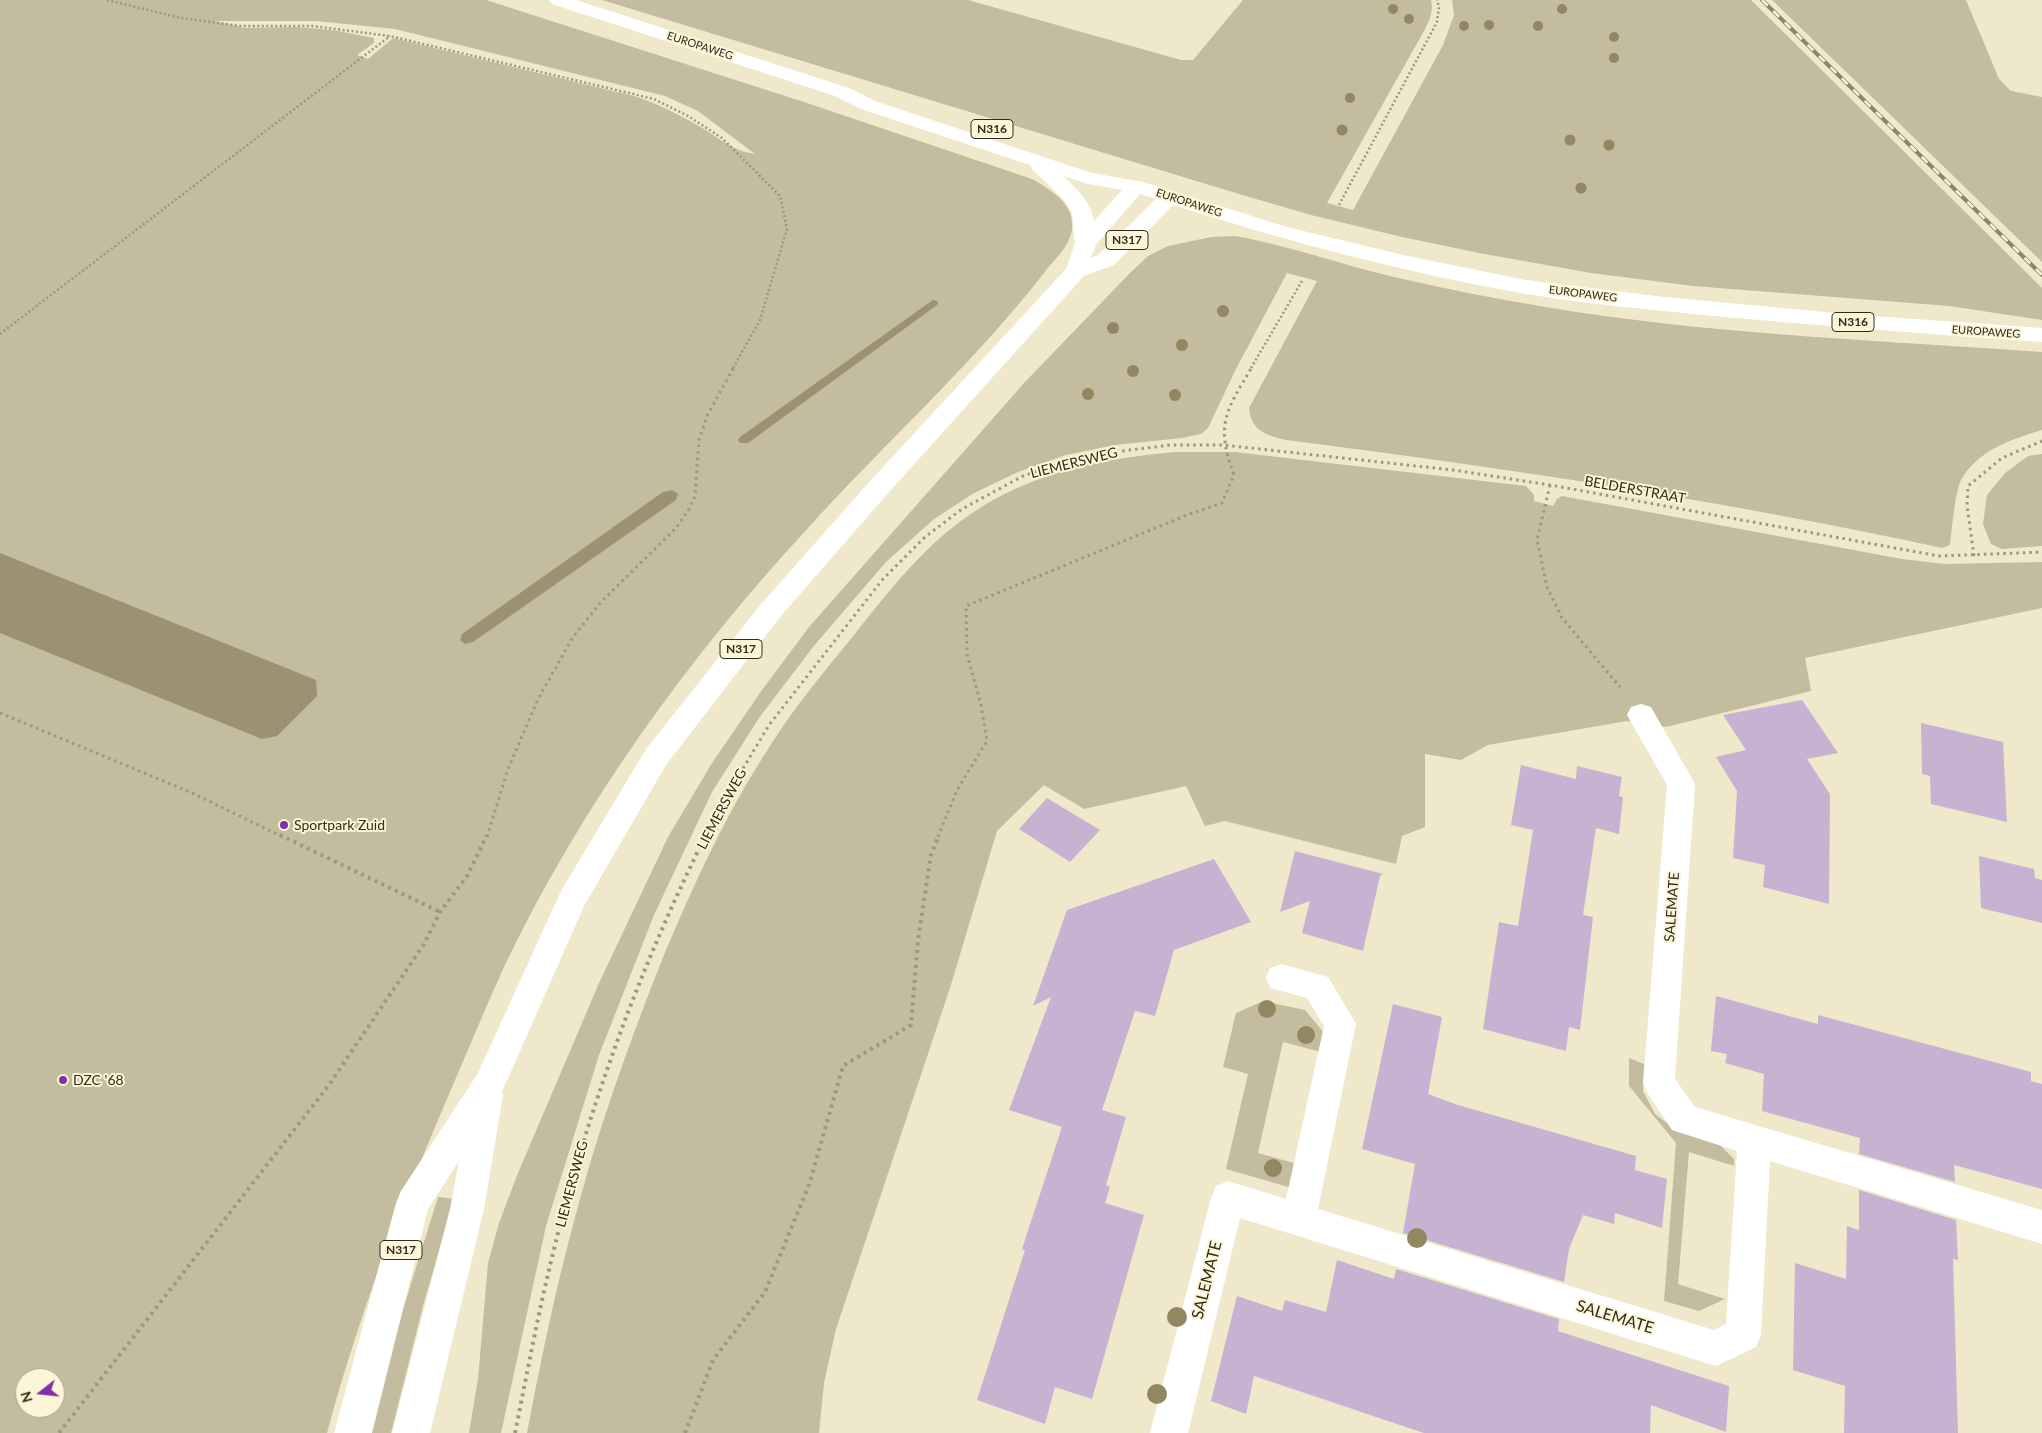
<!DOCTYPE html>
<html>
<head>
<meta charset="utf-8">
<style>
	body { margin:0 }
	#map { position:relative; width:2042px; height:1433px; overflow:hidden; background:#efe8ca; font-family:Lato,sans-serif }
	canvas { display:block }
	.north { position:absolute; left:15px; top:1368px; width:50px; height:50px; box-sizing:border-box; background:#fdf5d7; border:1px solid #aaa48e; border-radius:50%; rotate:254deg; font-size:14px; font-weight:700; line-height:20px; text-align:center; color:#2e2b20 }
	.north::after { content:''; display:block; margin:auto; width:18px; height:22px; background:#7e32a3; clip-path:polygon(50% 0,100% 100%,50% 72%,0 100%) }
</style>
</head>
<body>
<div id="map">
<canvas width="2042" height="1433"></canvas>
<div class="north">N</div>
</div>
<script>
const context = document.querySelector('canvas').getContext('2d');
context.lineJoin = 'round';
function fill(path, color) {
  context.fillStyle = color;
  context.fill(path, 'evenodd');
}
function stroke(path, color, width, dash) {
  context.strokeStyle = color;
  context.lineWidth = width;
  context.lineCap = dash ? 'butt' : 'round';
  context.setLineDash(dash || []);
  context.stroke(path);
}
function drawText(font, color, halo, rows, align = 'center') {
  context.font = font + ' Lato,sans-serif';
  context.lineWidth = 4;
  context.setLineDash([]);
  context.textBaseline = 'middle';
  context.strokeStyle = halo;
  context.fillStyle = color;
  for (const [text, x, y, turn = 0] of rows) {
    context.save();
    context.translate(x, y);
    context.rotate((+turn || 0) * Math.PI / 180);
    context.textAlign = isNaN(turn) ? turn : align;
    if (halo) context.strokeText(text, 0, 0);
    context.fillText(text, 0, 0);
    context.restore();
  }
}
const green = new Path2D(`
	M0,0H486L804,102L1032,179C1051,190 1075,204 1072,229C1070,246 1054,260 1044,273C973,364 886,442 808,528C687,659 581,806 504,967C484,1011 466,1055 447,1099C400,1208 358,1318 327,1433H0ZM215,21H316L395,29L665,96L698,111L755,154C732,151 717,136 697,125C676,113 656,103 634,96L393,38L368,59L357,55L374,43V38L333,30L296,27L244,28ZM25,1378H55V1408H25Z
	M602,0H968L1181,60H1193L1243,0H1431C1434,11 1429,21 1424,31L1327,203L1353,210L1443,45L1454,15L1452,0H1751L2042,288V320L1949,306L1693,286L1591,273L1479,253L1402,237L1311,215L1239,194Z
	M1772,0H1966L1999,79L2011,91L2042,97V262Z
	M1235,236C1281,244 1325,259 1370,271C1437,288 1507,301 1576,312C1730,335 1887,341 2042,352V430C2012,439 1978,450 1961,480C1955,492 1952,529 1950,545L1942,548C1726,501 1505,468 1286,440C1266,435 1251,431 1249,408L1317,281L1287,273L1235,371L1208,428L1201,434L1182,438L1115,445L1066,455L1018,472L974,493L934,519L886,562L813,647L759,718L712,792L654,915L599,1055L546,1226L501,1433H469L478,1379L488,1263L499,1223L518,1173L599,983L668,837L712,763L762,690L809,627L1025,382L1129,274L1148,256L1168,246L1211,237Z
	M1175,452H1235L1526,486L1534,495V501L1553,506L1557,499L1562,496L1902,559L1944,564L2042,562V608L1805,658L1811,691L1666,727L1627,721L1488,745L1461,760L1425,754V827L1402,836L1396,864L1225,821L1205,826L1186,786L1084,809L1044,785L997,831L950,988L836,1329L824,1383L819,1433H527C540,1365 554,1296 572,1229C595,1138 627,1048 662,960C693,886 726,813 770,746C793,709 822,674 850,640C889,591 928,539 983,506C1042,470 1107,458 1175,452Z
	M2042,454V546L2002,549L1991,544L1983,524L1987,495L2005,473L2028,456Z
	M1263,1001L1305,1010L1325,1034L1321,1052L1283,1042L1258,1153L1297,1164L1292,1188L1226,1169L1248,1074L1223,1067L1236,1013Z
	M1629,1058L1644,1064L1643,1091L1655,1114L1675,1129L1717,1142L1734,1159V1166L1689,1152L1678,1284L1725,1299L1699,1311L1664,1301L1676,1143L1629,1086Z
	M438,1197L454,1199L423,1306L391,1433H367L378,1390Z`);
const water = new Path2D(`
	M672,490L678,494L676,500L473,642L465,644L460,640L462,634L663,492Z
	M0,553L316,680L317,696L277,736L262,739L0,633Z`);
const stream = new Path2D(`
	M933,300L937,301L938,303L937,305L748,443H740L738,440L740,437Z`);
const building = new Path2D(`
	M1802,700L1838,753L1807,759L1830,794L1829,904L1763,887L1765,865L1733,858L1737,791L1716,757L1746,750L1723,715Z
	M1921,723L2003,742L2007,822L1931,804L1930,776L1922,774Z
	M1521,765L1576,779L1577,766L1622,777L1619,796L1623,797L1619,834L1596,828L1583,915L1593,917L1580,1030L1569,1027L1566,1051L1483,1029L1499,922L1518,926L1533,830L1511,825Z
	M1047,798L1100,830L1070,862L1019,829Z
	M1295,851L1383,874L1380,876L1363,951L1302,933L1310,901L1280,912Z
	M1979,856L2034,869L2035,878L2042,880V923L1981,908Z
	M1214,859L1251,922L1174,950L1155,1016L1135,1011L1102,1110L1126,1117L1106,1185L1110,1187L1105,1203L1144,1215L1092,1399L1055,1387L1045,1424L977,1400L1025,1250L1022,1249L1062,1127L1009,1110L1051,997L1033,1006L1067,910Z
	M1716,996L1818,1024V1015L2031,1072V1081L2042,1084V1189L1954,1165L1955,1182L1859,1154L1860,1138L1762,1111L1764,1074L1725,1063L1727,1054L1711,1051Z
	M1393,1004L1442,1017L1428,1094L1458,1105L1636,1156L1635,1170L1667,1179L1662,1228L1615,1213L1614,1224L1583,1215L1569,1249L1564,1282L1403,1233L1415,1164L1362,1149Z
	M1859,1190L1956,1220L1958,1260L1953,1259L1958,1433H1844L1845,1386L1793,1370L1795,1263L1846,1279L1847,1226L1859,1230Z
	M1337,1260L1394,1279L1396,1269L1559,1319L1558,1331L1729,1386L1726,1432L1651,1405L1650,1433H1424L1254,1376L1246,1414L1211,1401L1237,1296L1282,1311L1285,1300L1326,1312Z`);
const pathFar2 = new Path2D(`
	M107,0L181,18L240,26H312L390,36L654,99L688,116L722,138L780,196L787,229L760,320L733,368
	M1339,205L1437,22L1439,7L1437,0
	M0,334L390,36
	M1251,368L1302,281`);
const pathFar1 = new Path2D(`
	M1550,485L1537,540L1547,587L1562,618L1620,687
	M1974,556L1967,505L1968,486L2002,458L2042,441
	M0,713L190,792L283,837
	M487,837L508,769L538,699L573,637L601,602L676,528L688,511L695,496L699,440L708,414L734,367
	M706,837L723,802L769,725L883,579L925,537L962,509L1023,476L1069,461L1114,452L1170,445H1223L1453,470L1550,485L1939,556L2042,552
	M938,837L957,790L987,741L981,705L967,654L966,606L1187,515L1222,503L1234,475C1215,424 1226,411 1252,367`);
const path = new Path2D(`
	M280,835L440,912
	M59,1433L329,1085L424,944L440,912L467,876L487,835
	M515,1433C526,1379 536,1324 549,1270C584,1120 637,973 706,835
	M685,1433L713,1360L765,1292L809,1185L843,1066L911,1025L918,940L931,855L939,835`);
const minor = new Path2D(`
	M1641,704L1651,707L1695,784L1675,1079L1695,1107L2042,1210V1244L1770,1161L1761,1334L1756,1347L1716,1366L1240,1218L1188,1433H1150L1211,1198L1216,1186L1228,1181L1286,1199L1324,1026L1307,998L1270,988L1266,978L1270,968L1281,964L1328,977L1356,1024L1318,1209L1714,1330L1726,1324L1737,1151L1672,1130L1648,1094L1643,1083L1667,785L1627,715L1631,707Z`);
const primary = new Path2D(`
	M549,0H576L849,88L875,101L1092,173L1143,182L1287,227L1403,255L1526,280L1664,297L1858,315L2042,328V342C1936,335 1830,326 1724,317C1658,310 1591,305 1526,294C1406,273 1289,242 1173,205L1114,265L1084,276L889,492L780,617L666,765L584,906L502,1092L503,1095L484,1209L430,1433H392L450,1209L459,1161L428,1209L372,1433H334L396,1203L401,1191L478,1073L561,891L646,749L762,603L871,480L1066,269L1075,243L1072,213L1064,200L1033,170L1030,165L861,109L835,96L552,4ZM1063,176L1088,184L1122,190L1094,221C1091,202 1077,189 1063,176ZM1140,194L1156,199L1098,255L1091,258L1096,245Z`);
const rail = new Path2D(`
	M1762,0L2042,275`);
const trees = [
	[1393,9,5],
	[1562,9,5],
	[1409,19,5],
	[1489,25,5],
	[1464,26,5],
	[1538,26,5],
	[1614,37,5],
	[1614,58,5],
	[1350,98,5],
	[1342,130,5.5],
	[1570,140,5.5],
	[1609,145,5.5],
	[1581,188,5.5],
	[1223,311,6],
	[1113,328,6],
	[1182,345,6],
	[1133,371,6],
	[1088,394,6],
	[1175,395,6],
	[1267,1009,9],
	[1306,1035,9],
	[1273,1168,9],
	[1417,1238,10],
	[1177,1317,10],
	[1157,1394,10]
];
const markers = [
	[284,825,5,"#7e32a3"],
	[63,1080,5,"#7e32a3"]
];
const farStreetnames = [
	["EUROPAWEG",700,46,18],
	["EUROPAWEG",1189,203,18],
	["EUROPAWEG",1583,294,7],
	["EUROPAWEG",1986,332,4]
];
const shields = [
	[992,129,42],
	[1127,240,42],
	[1853,322,42],
	[741,649,42],
	[401,1250,42]
];
const shieldNames = [
	["N316",992,129],
	["N317",1127,240],
	["N316",1853,322],
	["N317",741,649],
	["N317",401,1250]
];
const streetNames = [
	["LIEMERSWEG",1074,463,-14],
	["BELDERSTRAAT",1635,490,10],
	["LIEMERSWEG",722,809,-62],
	["SALEMATE",1672,907,-86],
	["LIEMERSWEG",572,1184,-75]
];
const poiNames = [
	["Sportpark Zuid",294,825],
	["DZC '68",73,1080]
];
const nearStreetnames = [
	["SALEMATE",1207,1280,-76],
	["SALEMATE",1615,1317,17]
];
fill(green, '#c4bc9e');
fill(water, '#9a9270');
fill(stream, '#9a9270');
fill(building, '#c6b3d2');
stroke(pathFar2, '#9d9781', 2.5, [2, 2.5]);
stroke(pathFar1, '#9d9781', 3, [2.5, 4]);
stroke(path, '#9d9781', 4, [3, 4.5]);
fill(minor, '#fff');
fill(primary, '#fff');
stroke(rail, '#8a8571', 4);
stroke(rail, '#fdf5d7', 2.5, [8]);
context.fillStyle = '#918862';
for (const [x, y, r] of trees) {
  context.beginPath();
  context.arc(x, y, r, 0, 2 * Math.PI);
  context.fill();
}
for (const [x, y, r, color] of markers) {
  const dot = new Path2D();
  dot.arc(x, y, r, 0, 2 * Math.PI);
  context.fillStyle = color;
  context.fill(dot);
  stroke(dot, '#fdf5d7', 2);
}
drawText('11px', '#2e2b20', '#fdf5d7', farStreetnames);
for (const [x, y, w] of shields) {
  const box = new Path2D();
  box.roundRect(x - w / 2, y - 9.5, w, 19, 4);
  context.fillStyle = '#fdf5d7';
  context.fill(box);
  stroke(box, '#2e2b20', 1);
}
drawText('bold 12px', '#2e2b20', null, shieldNames);
drawText('14px', '#2e2b20', '#fdf5d7', streetNames);
drawText('14px', '#2e2b20', '#fdf5d7', poiNames, 'left');
drawText('16px', '#2e2b20', '#fdf5d7', nearStreetnames);
</script>
</body>
</html>
